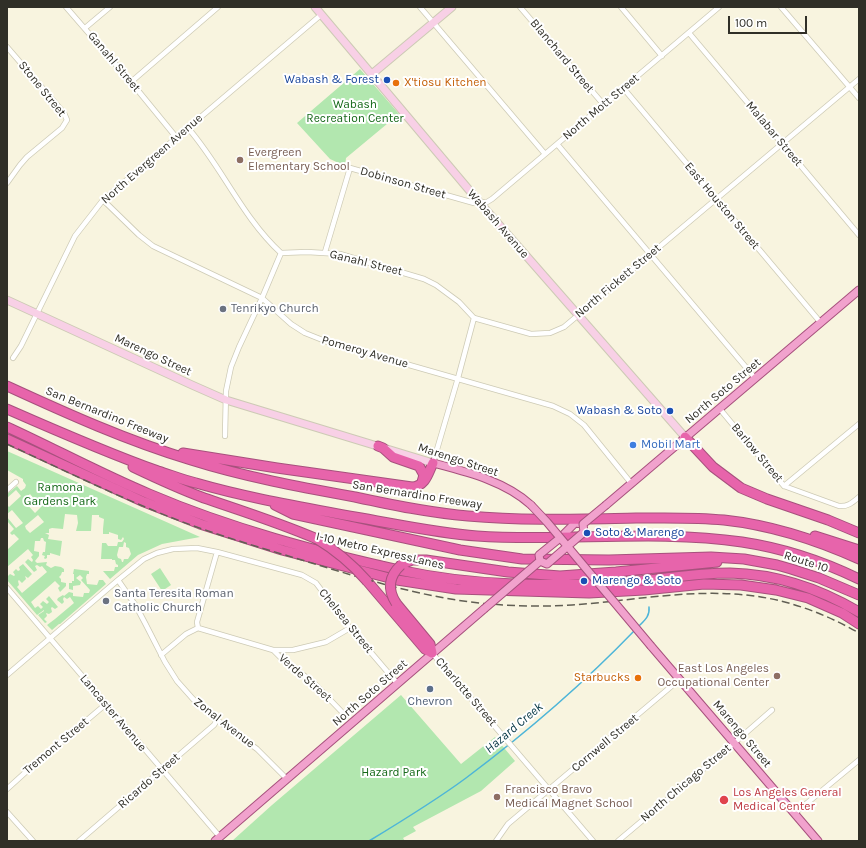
<!DOCTYPE html>
<html>
<head>
<meta charset="utf-8">
<style>
	body { margin:0 }
	#map { position:relative; width:866px; height:848px; overflow:hidden; background:#f8f4df; font-family:Karla,sans-serif }
	canvas { display:block }
	.frame { position:absolute; inset:0; border:8px solid #302f27; pointer-events:none }
	.scale { position:absolute; left:728px; top:16px; width:79px; height:18px; box-sizing:border-box; border:2px solid #302f27; border-top:0; padding-left:5px; font-size:12px; line-height:14px; white-space:nowrap; color:#302f27; -webkit-text-stroke:3px #fff; paint-order:stroke }
</style>
</head>
<body>
<div id="map">
<canvas width="866" height="848"></canvas>
<div class="frame"></div>
<div class="scale">100 m</div>
</div>
<script>
const context = document.querySelector('canvas').getContext('2d');
context.lineJoin = 'round';
function fill(path, color) {
  context.fillStyle = color;
  context.fill(path, 'evenodd');
}
function stroke(path, color, width, dash) {
  context.strokeStyle = color;
  context.lineWidth = width;
  context.lineCap = dash ? 'butt' : 'round';
  context.setLineDash(dash || []);
  context.stroke(path);
}
function drawText(font, color, halo, rows, align = 'center') {
  context.font = font + ' Karla,sans-serif';
  context.lineWidth = 4;
  context.setLineDash([]);
  context.textBaseline = 'middle';
  context.strokeStyle = halo;
  context.fillStyle = color;
  for (const [text, x, y, turn = 0] of rows) {
    context.save();
    context.translate(x, y);
    context.rotate((+turn || 0) * Math.PI / 180);
    context.textAlign = isNaN(turn) ? turn : align;
    if (halo) context.strokeText(text, 0, 0);
    context.fillText(text, 0, 0);
    context.restore();
  }
}
const green = new Path2D(`
	M360,69L399,114L346,158L345,166L330,159L297,123Z
	M7,451L200,537L162,544L138,555L110,579L103,571H114L115,567H118V565L116,564L115,560H112V559H101L102,543H106L108,546H117L118,542H122L124,539L123,537L121,540L118,539V535L109,532V534H103V529L104,519L99,517V515H92L91,531H76L78,523L77,515L65,514L63,529L52,528L49,529V533H45L49,535L48,539L62,541L60,556L50,553V555H47V558L45,559L44,558L45,556L42,555L43,552H45L46,542L44,541L43,538H41L40,541H35L34,551L39,552V556L35,561L37,563L47,562L46,565L51,568L55,566L61,567L64,569V572H62L61,575L59,577L61,579V582L66,583V586L60,592L58,588L60,586L55,581L31,602L35,608L38,606L41,609L43,607L40,604L43,601L47,604L49,602L46,599L49,596L58,607L55,609L52,607L51,608L52,612L49,614L46,613L47,616L44,619L47,622L45,623L38,615L44,611V610L37,615L7,580V575L8,576L10,574L14,576L15,575L13,572L16,569L18,571L20,570L19,567L23,564L32,574L28,578L25,576L26,579L22,583L19,580L18,581L19,585L17,587L22,593L47,572L42,566L40,567L37,565L35,566L37,570L34,572L25,562L28,559L32,562L33,560L31,557L33,555L28,549L7,567V550L19,539L14,534L12,535L10,533L14,529L7,521V517L16,528L23,523L12,510L7,514V505L9,507L21,496L16,490L7,498V494L17,486L21,491L25,488L26,485L23,481V479L7,470ZM30,494L41,507L35,513L23,500ZM38,515L44,522L30,533L26,529L25,526ZM124,542L126,543V547L129,548L131,554L128,559H124L123,562H122L121,559L118,558L117,555L119,547H123Z
	M160,568L171,585L162,591L151,574Z
	M74,569L89,571V574H87L86,577L87,584L97,585L99,580H103L106,584L60,624H59L52,630L47,625L55,619L58,623L55,619L74,603L70,597L67,599L64,597L63,599L64,602L62,604L57,600L58,598L63,595L64,596L69,592L73,593V596L83,597L84,593H89L90,590L81,580L83,578L80,575L76,578L81,582L80,585L73,586V590L69,589V583H72V581H74V574H73Z
	M401,695L461,764L495,737L515,761L481,791L413,827L416,831L403,838L405,841H232L272,805Z`);
const stream = new Path2D(`
	M639,626C645,620 650,616 649,607
	M369,841C402,821 435,801 466,778C526,733 583,684 635,630`);
const street = new Path2D(`
	M66,7L131,82L176,137
	M420,7L545,154
	M520,7L604,105
	M621,7L662,56
	M781,7L859,98
	M85,28L110,7
	M689,33L859,235
	M7,47L64,113L67,120L62,128L27,157L20,165L7,183
	M131,82L218,7
	M624,89L821,323
	M188,128C222,167 242,217 281,253L307,252L340,254L424,279L436,285L459,302L474,318L531,334L550,333L564,327L859,79
	M557,144L755,378
	M103,200L139,235L153,246L262,298L291,324L305,333L325,341L553,406L570,414L584,425L631,483
	M325,252L350,168L474,203L487,202L492,199L719,7
	M13,358L21,346L75,236L103,200L322,14
	M719,408L784,486L839,506C848,507 853,502 859,497
	M225,436L226,391L231,367L239,347L262,298L281,253
	M433,463L458,378L474,318
	M784,486L859,424
	M7,490L16,482
	M118,580L136,606L145,623L165,662L177,681L193,699L217,720L257,749L287,779
	M7,588L220,837
	M198,628L273,650L282,659L314,683L341,711
	M273,650H293L326,642L350,628
	M432,653L593,841
	M161,655L186,634L198,628L197,622L217,552
	M7,675L118,580L144,559L157,553L173,549L197,548L217,552L302,575L316,583L350,628L397,683
	M7,789L28,770L106,704
	M7,812L33,841
	M795,813L859,760
	M79,841L214,725L217,720
	M496,841L508,824L680,679
	M618,841L725,751L772,710`);
const secondary = new Path2D(`
	M315,7L480,203L685,437
	M372,74L452,7
	M7,300L192,385L226,400L433,463`);
const primary = new Path2D(`
	M433,463C467,472 505,481 531,505
	M606,505L859,290
	M560,538L575,523L583,524
	M651,646L818,841
	M215,841L484,609`);
const highway = new Path2D(`
	M7,386C68,414 128,441 191,460C245,477 300,487 355,497C392,505 430,513 468,516C524,521 580,519 636,518C665,518 694,517 724,520C770,525 817,540 859,559
	M7,409C57,431 107,453 158,471C171,475 183,480 196,483C248,498 302,507 355,517C396,524 436,533 477,536C564,542 655,529 742,542C782,548 822,561 859,579
	M7,427C55,449 101,474 149,494C231,529 318,552 404,571C473,586 545,586 615,583C653,581 691,573 730,573C775,574 820,589 859,612
	M685,437L713,467L741,488L767,499L828,520L859,533
	M7,439L144,502L200,524L282,550L397,580L456,589L589,593L644,590L704,584L741,585L776,590L808,598L842,613L859,624
	M378,446L383,448L393,457L419,466L424,475L422,482
	M183,453L277,468L412,487C426,486 428,473 433,463
	M133,467C156,478 180,489 204,498C242,511 280,523 317,539
	M275,505L293,514L460,550L522,559L609,560L711,557L744,559L777,565L791,569L819,578L859,595
	M815,536L859,550
	M401,565L412,560H426L508,572L560,576L616,572L717,562
	M367,581L425,649L432,653
	M396,603L430,644L432,653`);
const rail = new Path2D(`
	M7,444C68,472 128,502 191,525C233,540 276,552 318,565C371,581 424,597 479,603C510,606 541,607 572,605C630,601 688,589 746,595C786,599 824,613 859,633`);
const primaryBridge = new Path2D(`
	M531,505L547,522L651,646
	M540,561L547,564L584,532L583,524L606,505
	M540,561L539,555L560,538
	M484,609L540,561`);
const highwayBridge = new Path2D(`
	M317,539C337,551 352,564 367,581
	M396,603C387,589 389,576 401,565`);
const markers = [
	[387,80,4,"#1a4fb4"],
	[396,83,4,"#e8710a"],
	[240,160,4,"#8d6e63"],
	[223,309,4,"#6b7280"],
	[670,411,4,"#1a4fb4"],
	[633,445,4,"#3f7fe0"],
	[587,533,4,"#1a4fb4"],
	[584,581,4,"#1a4fb4"],
	[106,601,4,"#6b7280"],
	[777,676,4,"#8d6e63"],
	[638,678,4,"#e8710a"],
	[430,689,4,"#5c6f8a"],
	[497,797,4,"#8d6e63"],
	[724,800,5,"#e0444e"]
];
const streetNames = [
	["Blanchard Street",562,56,50],
	["Ganahl Street",114,62,50],
	["Stone Street",42,89,51],
	["North Mott Street",601,107,-40],
	["Malabar Street",774,134,50],
	["North Evergreen Avenue",152,159,-41],
	["Dobinson Street",403,183,16],
	["East Houston Street",722,206,50],
	["Wabash Avenue",498,224,49],
	["Ganahl Street",366,263,14],
	["North Fickett Street",618,281,-40],
	["Pomeroy Avenue",365,352,16],
	["Marengo Street",153,355,25],
	["North Soto Street",723,391,-40],
	["San Bernardino Freeway",107,415,22],
	["Barlow Street",757,453,50],
	["Marengo Street",458,460,18],
	["San Bernardino Freeway",417,495,9],
	["I-10 Metro ExpressLanes",380,551,13],
	["Route 10",806,562,18],
	["Chelsea Street",346,621,51],
	["Verde Street",305,678,41],
	["Charlotte Street",466,692,49],
	["North Soto Street",370,693,-41],
	["Lancaster Avenue",113,713,50],
	["Zonal Avenue",224,723,38],
	["Marengo Street",742,734,50],
	["Cornwell Street",605,743,-40],
	["Tremont Street",56,746,-40],
	["Ricardo Street",149,781,-41],
	["North Chicago Street",686,783,-40]
];
const transitNames = [
	["Wabash & Forest",379,80],
	["Wabash & Soto",662,411],
	["Soto & Marengo",595,533,"left"],
	["Marengo & Soto",592,581,"left"]
];
const foodNames = [
	["X'tiosu Kitchen",404,83],
	["Starbucks",630,678,"right"]
];
const parkNames = [
	["Wabash",355,105],
	["Recreation Center",355,119],
	["Ramona",60,488],
	["Gardens Park",60,502],
	["Hazard Park",394,773]
];
const educationNames = [
	["Evergreen",248,153],
	["Elementary School",248,167],
	["East Los Angeles",769,669,"right"],
	["Occupational Center",769,683,"right"],
	["Francisco Bravo",505,790],
	["Medical Magnet School",505,804]
];
const worshipNames = [
	["Tenrikyo Church",231,309],
	["Santa Teresita Roman",114,594],
	["Catholic Church",114,608]
];
const shopNames = [
	["Mobil Mart",641,445]
];
const serviceNames = [
	["Chevron",430,702]
];
const healthNames = [
	["Los Angeles General",733,793],
	["Medical Center",733,807]
];
const waterNames = [
	["Hazard Creek",514,728,-40]
];
fill(green, '#b2e7af');
stroke(stream, '#4db5d8', 1.5);
stroke(street, '#cdcab5', 6);
stroke(secondary, '#cdcab5', 9);
stroke(primary, '#a7517d', 9);
stroke(highway, '#a7517d', 11);
stroke(street, '#fff', 4.5);
stroke(secondary, '#f8d0e6', 7);
stroke(primary, '#f1a2cd', 7);
stroke(highway, '#e764ab', 9);
stroke(rail, '#615f54', 1.5, [8, 4]);
stroke(primaryBridge, '#a7517d', 9, []);
stroke(highwayBridge, '#a7517d', 11, []);
stroke(primaryBridge, '#f1a2cd', 7);
stroke(highwayBridge, '#e764ab', 9);
for (const [x, y, r, color] of markers) {
  const dot = new Path2D();
  dot.arc(x, y, r, 0, 2 * Math.PI);
  context.fillStyle = color;
  context.fill(dot);
  stroke(dot, '#fff', 1.5);
}
drawText('12px', '#302f27', '#fff', streetNames);
drawText('12px', '#164399', '#fff', transitNames, 'right');
drawText('12px', '#c56008', '#fff', foodNames, 'left');
drawText('12px', '#146817', '#fff', parkNames);
drawText('12px', '#785e54', '#fff', educationNames, 'left');
drawText('12px', '#5b616d', '#fff', worshipNames, 'left');
drawText('12px', '#366cbe', '#fff', shopNames, 'left');
drawText('12px', '#4e5e75', '#fff', serviceNames);
drawText('12px', '#be3a42', '#fff', healthNames, 'left');
drawText('italic 13px', '#043544', '#fff', waterNames);
</script>
</body>
</html>
